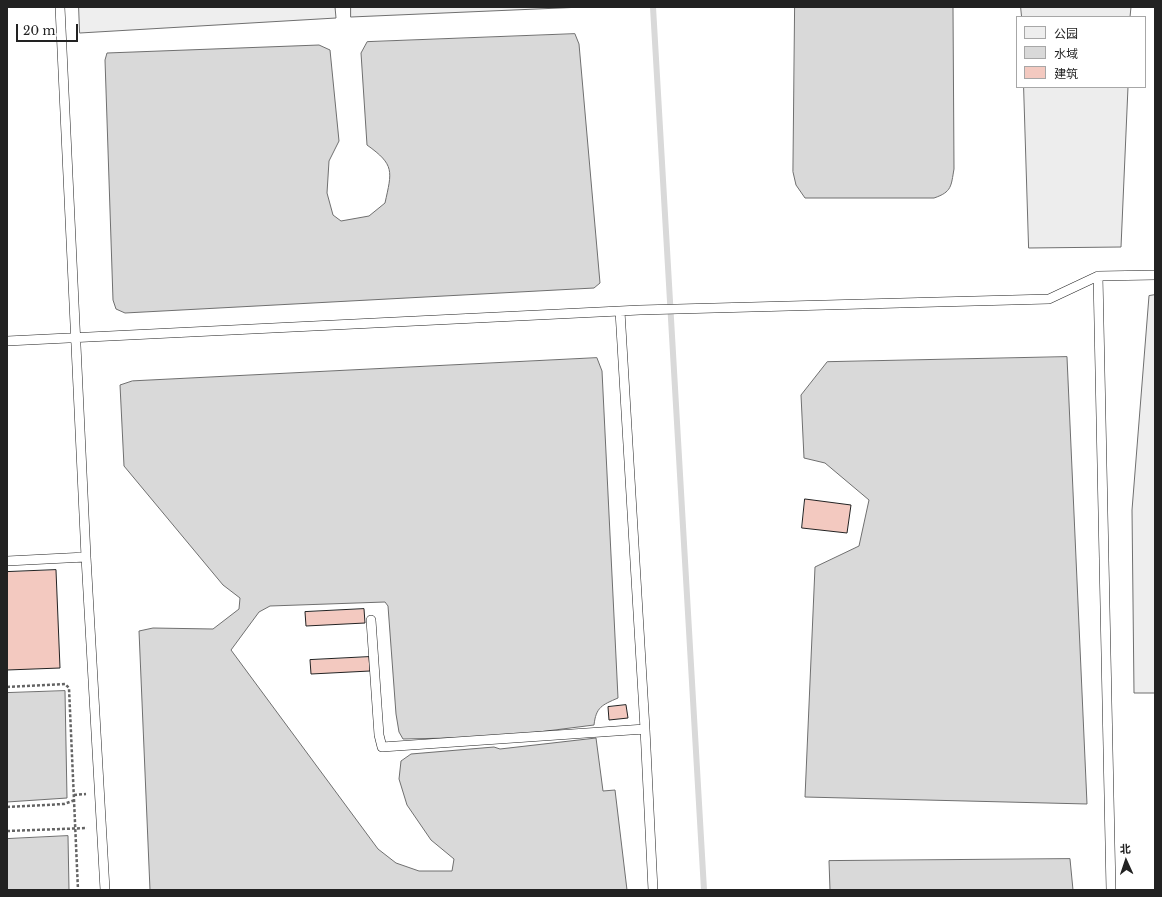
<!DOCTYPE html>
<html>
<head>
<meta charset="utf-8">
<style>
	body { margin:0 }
	#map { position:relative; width:1162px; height:897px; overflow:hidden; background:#fff; font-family:"Libre Baskerville","Noto Sans SC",serif }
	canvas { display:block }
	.frame { position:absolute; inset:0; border:8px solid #222; pointer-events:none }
	.legend { position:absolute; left:1016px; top:16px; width:130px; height:72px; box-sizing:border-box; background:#fff; border:1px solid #a7a7a7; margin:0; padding:5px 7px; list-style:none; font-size:12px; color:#222 }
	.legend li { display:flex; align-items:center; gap:8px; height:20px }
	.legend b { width:20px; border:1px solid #a7a7a7 }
	.north { position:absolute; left:1106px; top:841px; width:40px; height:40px; -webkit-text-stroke:3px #fff; paint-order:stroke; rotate:357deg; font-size:11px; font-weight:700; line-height:16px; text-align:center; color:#222 }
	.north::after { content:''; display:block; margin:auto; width:14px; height:18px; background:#222; clip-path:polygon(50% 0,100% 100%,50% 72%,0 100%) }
	.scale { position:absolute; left:16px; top:24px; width:62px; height:18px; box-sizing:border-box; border:2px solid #222; border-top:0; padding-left:5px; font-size:12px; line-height:14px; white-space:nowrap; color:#222; -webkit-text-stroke:3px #fff; paint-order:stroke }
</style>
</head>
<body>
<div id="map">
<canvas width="1162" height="897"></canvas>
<div class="frame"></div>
<ul class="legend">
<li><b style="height:11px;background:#eee"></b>公园</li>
<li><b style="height:11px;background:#d9d9d9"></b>水域</li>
<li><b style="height:11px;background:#f3c9c0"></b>建筑</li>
</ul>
<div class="north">北</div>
<div class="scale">20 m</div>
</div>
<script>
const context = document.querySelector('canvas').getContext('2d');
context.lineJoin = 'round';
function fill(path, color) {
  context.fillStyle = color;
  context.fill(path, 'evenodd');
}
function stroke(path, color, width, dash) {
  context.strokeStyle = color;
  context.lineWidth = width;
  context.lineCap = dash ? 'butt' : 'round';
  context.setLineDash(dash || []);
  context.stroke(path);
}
const green = new Path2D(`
	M79,7H335L336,18L80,33Z
	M351,7H583L351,17Z
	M1155,295V693H1134L1132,510L1149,296Z`);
const parking = new Path2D(`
	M1021,7H1131L1130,17H1022Z
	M1024,87H1128L1121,247L1029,248Z`);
const water = new Path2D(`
	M795,7H953L954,169C951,186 952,192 934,198H805L796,185L793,172Z
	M575,34L579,44L600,283L594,288L125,313L116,309L113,300L105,60L107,53L319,45L330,50L339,141L329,161L327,193L333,215L341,221L369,216L385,203C392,171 395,165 367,145L361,53L367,42Z
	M1067,357L1087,804L805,797L815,567L859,546L869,500L825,463L804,458L801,395L827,362Z
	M597,358L602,371L618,698C602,705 596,707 594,725L499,737L403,739L399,732L396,714L388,606L385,602L270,606L259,612L231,650L378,849L396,863L419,871H452L454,859L431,840L407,805L399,779L401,761L411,754L494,747L500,749L596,738L603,791L615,790L627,890H150L139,631L153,628L213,629L239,609L240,598L223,585L124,466L120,385L132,381Z
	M65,691L67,798L7,802V693Z
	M68,836L69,890H7V839Z
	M1070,859L1073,890H830L829,861Z`);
const stream = new Path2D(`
	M653,7L704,890`);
const building = new Path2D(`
	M805,499L851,505L847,533L802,528Z
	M56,570L60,668L7,670V572Z
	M364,609L365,623L306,626L305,612Z
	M369,657L370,671L311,674L310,660Z
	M626,705L628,718L609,720L608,707Z`);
const path = new Path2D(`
	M7,687L65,684L69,688L78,890
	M74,795L86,794
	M7,807L64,804L75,800
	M7,831L87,828`);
const lane = new Path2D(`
	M60,7L86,557L105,890
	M1098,276L1111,890
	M620,311L645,729L653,890
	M7,341L640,310L1049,299L1098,276L1155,275
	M7,561L86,557
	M371,620L379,735L382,747L645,729`);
fill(green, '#eee');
stroke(green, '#6f6f6f', 1);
fill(parking, '#ededed');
stroke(parking, '#6f6f6f', 1);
fill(water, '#d9d9d9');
stroke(water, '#6f6f6f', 1);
stroke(stream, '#d9d9d9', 6);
fill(building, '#f3c9c0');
stroke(building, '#222', 1);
stroke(lane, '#222', 10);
stroke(path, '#646464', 2.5, [3, 2]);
stroke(lane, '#fff', 9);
</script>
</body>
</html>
